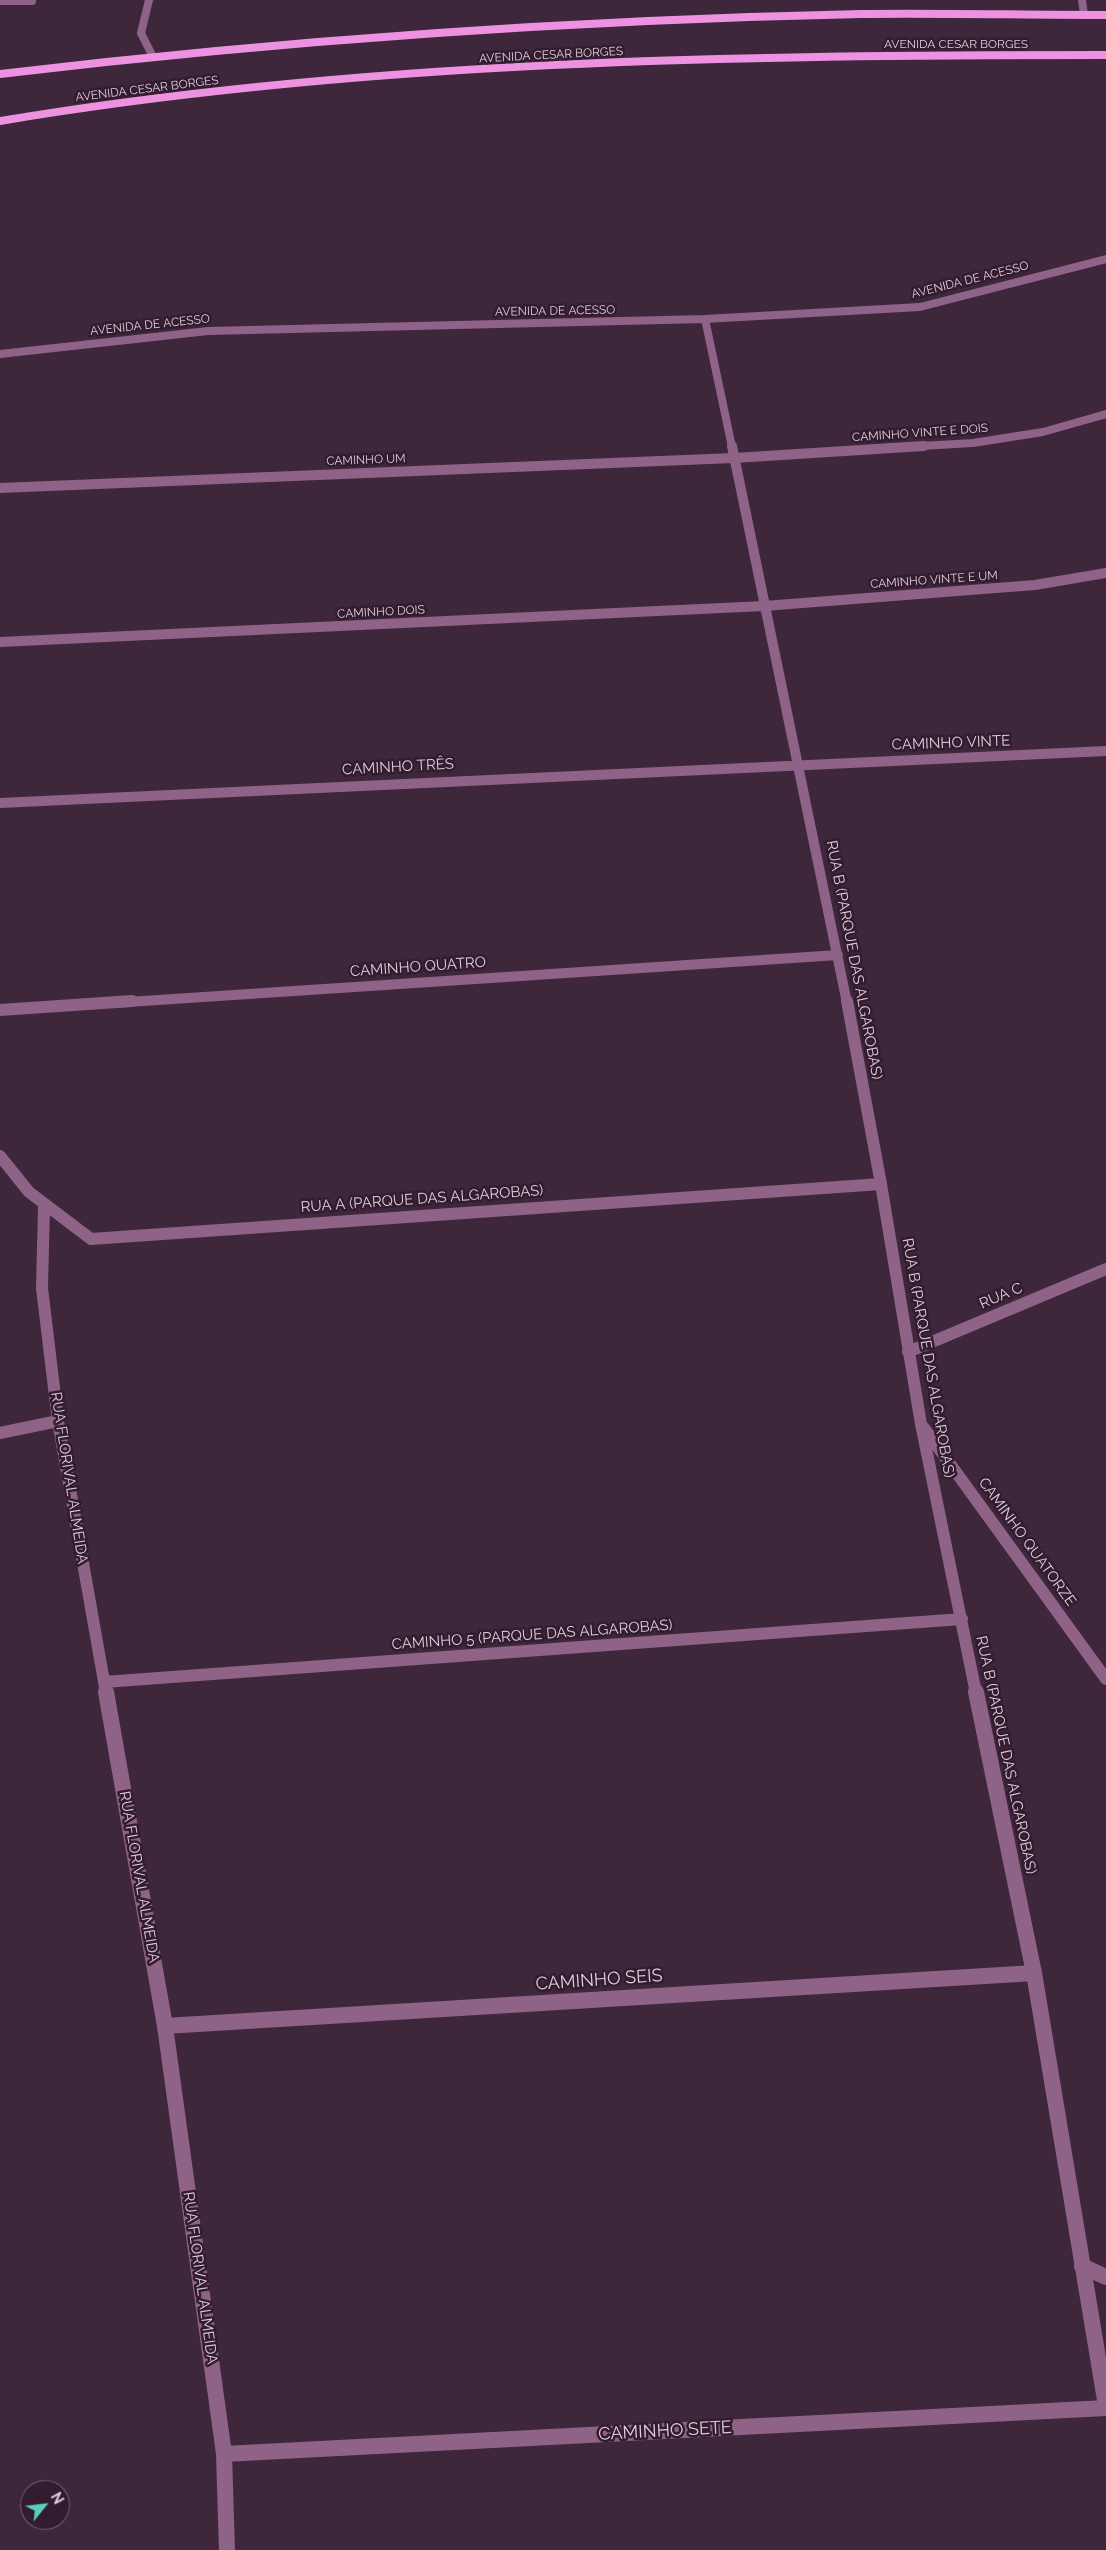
<!DOCTYPE html>
<html>
<head>
<meta charset="utf-8">
<style>
	body { margin:0 }
	#map { position:relative; width:1106px; height:2550px; overflow:hidden; background:#3e263b; font-family:Raleway,sans-serif }
	canvas { display:block }
	.north { position:absolute; left:20px; top:2480px; width:50px; height:50px; box-sizing:border-box; background:#331c30; border:1px solid #776374; border-radius:50%; rotate:61deg; font-size:14px; font-weight:700; line-height:20px; text-align:center; color:#ddcdda }
	.north::after { content:''; display:block; margin:auto; width:18px; height:22px; background:#5acebc; clip-path:polygon(50% 0,100% 100%,50% 72%,0 100%) }
</style>
</head>
<body>
<div id="map">
<canvas width="1106" height="2550"></canvas>
<div class="north">N</div>
</div>
<script>
const context = document.querySelector('canvas').getContext('2d');
context.lineJoin = 'round';
function stroke(path, color, width, dash) {
  context.strokeStyle = color;
  context.lineWidth = width;
  context.lineCap = dash ? 'butt' : 'round';
  context.setLineDash(dash || []);
  context.stroke(path);
}
function drawText(font, color, halo, rows, align = 'center') {
  context.font = font + ' Raleway,sans-serif';
  context.lineWidth = 5;
  context.setLineDash([]);
  context.textBaseline = 'middle';
  context.strokeStyle = halo;
  context.fillStyle = color;
  for (const [text, x, y, turn = 0] of rows) {
    context.save();
    context.translate(x, y);
    context.rotate((+turn || 0) * Math.PI / 180);
    context.textAlign = isNaN(turn) ? turn : align;
    if (halo) context.strokeText(text, 0, 0);
    context.fillText(text, 0, 0);
    context.restore();
  }
}
const minorFar3 = new Path2D(`
	M149,0L141,33L152,55
	M1082,0L1084,15
	M0,1H32
	M705,319L732,447
	M0,354L208,331L705,319L920,307L1106,259
	M904,447L973,443L1043,432L1106,414`);
const minorFar2 = new Path2D(`
	M732,446L847,1003
	M0,488L734,458L924,446
	M0,642L764,606L1035,585L1106,573
	M0,803L1106,751
	M113,1003L838,955`);
const minorFar1 = new Path2D(`
	M847,1001L881,1184L921,1424L976,1693
	M0,1010L132,1001
	M0,1156L29,1192L91,1239L881,1184
	M44,1206L42,1288L58,1421L106,1693
	M908,1352L1106,1269
	M924,1428L1106,1679
	M0,1433L58,1421
	M104,1682L962,1619`);
const minor = new Path2D(`
	M106,1692L165,2026L224,2454L227,2550
	M976,1692L1034,1973L1106,2406
	M165,2026L1034,1973
	M1082,2266L1106,2277
	M224,2454L1106,2408`);
const major = new Path2D(`
	M0,74C286,40 573,20 861,14C943,13 1024,15 1106,15
	M0,121C365,60 737,55 1106,55`);
const farStreetnames = [
	["AVENIDA CESAR BORGES",956,44],
	["AVENIDA CESAR BORGES",551,55,-3],
	["AVENIDA CESAR BORGES",147,89,-7],
	["AVENIDA DE ACESSO",970,280,-14],
	["AVENIDA DE ACESSO",555,311,-1],
	["AVENIDA DE ACESSO",150,325,-6],
	["CAMINHO VINTE E DOIS",920,433,-4],
	["CAMINHO UM",366,460,-2],
	["CAMINHO VINTE E UM",934,580,-4],
	["CAMINHO DOIS",381,612,-3]
];
const streetNames = [
	["CAMINHO VINTE",951,743,-2],
	["CAMINHO TRÊS",398,767,-3],
	["RUA B (PARQUE DAS ALGAROBAS)",854,960,79],
	["CAMINHO QUATRO",418,967,-4],
	["RUA A (PARQUE DAS ALGAROBAS)",422,1199,-4],
	["RUA C",1001,1296,-23],
	["RUA B (PARQUE DAS ALGAROBAS)",928,1358,80],
	["RUA FLORIVAL ALMEIDA",69,1478,81],
	["CAMINHO QUATORZE",1027,1542,54],
	["CAMINHO 5 (PARQUE DAS ALGAROBAS)",532,1635,-4],
	["RUA B (PARQUE DAS ALGAROBAS)",1006,1755,78],
	["RUA FLORIVAL ALMEIDA",139,1877,80],
	["RUA FLORIVAL ALMEIDA",200,2278,82]
];
const nearStreetnames = [
	["CAMINHO SEIS",599,1980,-4],
	["CAMINHO SETE",665,2431,-3]
];
stroke(minorFar3, '#8f6288', 8);
stroke(minorFar2, '#8f6288', 10);
stroke(minorFar1, '#8f6288', 12);
stroke(minor, '#8f6288', 16);
stroke(major, '#ed91e1', 8);
drawText('12px', '#ddcdda', '#331c30', farStreetnames);
drawText('15px', '#ddcdda', '#331c30', streetNames);
drawText('18px', '#ddcdda', '#331c30', nearStreetnames);
</script>
</body>
</html>
